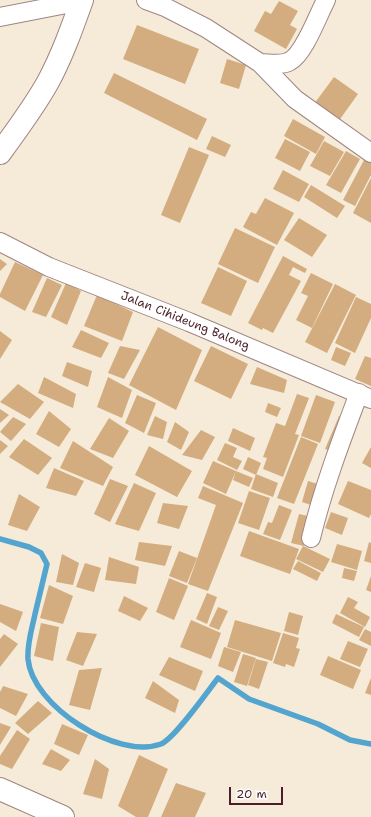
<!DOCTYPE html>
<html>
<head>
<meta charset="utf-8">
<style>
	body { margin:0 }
	#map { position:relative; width:371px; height:817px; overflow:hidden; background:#f5ebd8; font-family:"Shantell Sans",sans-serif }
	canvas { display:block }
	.scale { position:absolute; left:229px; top:787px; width:54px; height:18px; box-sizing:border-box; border:2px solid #4a1f2b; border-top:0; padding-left:5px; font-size:12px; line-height:14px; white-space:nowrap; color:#4a1f2b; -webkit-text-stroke:3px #fff; paint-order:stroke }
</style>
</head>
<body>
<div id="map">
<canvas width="371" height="817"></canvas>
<div class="scale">20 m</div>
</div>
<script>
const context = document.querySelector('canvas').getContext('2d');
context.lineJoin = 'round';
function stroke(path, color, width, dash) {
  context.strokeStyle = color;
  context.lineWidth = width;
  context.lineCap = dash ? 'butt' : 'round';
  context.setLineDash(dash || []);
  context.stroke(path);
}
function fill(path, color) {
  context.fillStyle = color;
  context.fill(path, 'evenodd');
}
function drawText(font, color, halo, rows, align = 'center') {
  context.font = font + ' "Shantell Sans",sans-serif';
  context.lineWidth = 3.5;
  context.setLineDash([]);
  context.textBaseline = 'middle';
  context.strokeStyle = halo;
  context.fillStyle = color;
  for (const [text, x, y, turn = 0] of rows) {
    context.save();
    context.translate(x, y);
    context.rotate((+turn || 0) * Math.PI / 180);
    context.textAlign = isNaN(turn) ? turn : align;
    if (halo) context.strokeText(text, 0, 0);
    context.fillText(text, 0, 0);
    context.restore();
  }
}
const stream = new Path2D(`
	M0,539L29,547L41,553L47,564C43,581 39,597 35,614C32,629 27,643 28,659C32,706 117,760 161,744C175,738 207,692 218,678L249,699L318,724L350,740L371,744`);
const building = new Path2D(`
	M279,1L298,11L290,25L297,29L286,49L254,31L265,11L271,14Z
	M137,25L199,49L185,84L123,59Z
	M227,59L246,65L239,89L220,83Z
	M114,73L207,119L197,140L104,93Z
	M334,77L358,94L338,122L314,104Z
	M293,119L325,137L316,154L284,136Z
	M212,136L231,145L225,157L206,149Z
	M285,139L310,152L300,171L275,158Z
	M324,141L344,152L330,176L310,166Z
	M189,147L209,155L180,223L161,215Z
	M346,151L360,159L341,193L326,185Z
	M364,160L371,163V175L355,206L343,200Z
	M283,170L309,184L299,202L273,189Z
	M371,178V223L353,213Z
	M311,185L345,206L337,218L304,197Z
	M265,198L294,213L277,245L243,227L251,212L256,214Z
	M299,218L327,235L312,257L284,240Z
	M235,228L275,247L258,283L218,264Z
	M283,256L307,269L305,273L293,267L289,275L301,281L273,333L263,328L262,330L248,323Z
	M0,259L7,264L0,271Z
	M15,262L43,275L25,311L0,297V294Z
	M218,267L247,281L231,316L201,303Z
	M311,273L333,284L312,328L296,320L308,296L301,293Z
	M47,278L62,285L46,317L32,312Z
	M66,283L81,291L67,325L51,317Z
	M335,284L356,295L327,353L305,342Z
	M97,295L133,312L122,341L84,326Z
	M356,297L371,304V318L355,353L335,343Z
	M158,327L202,350L176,410L129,385Z
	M81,330L109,343L101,358L72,347Z
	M0,331L12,340L0,359Z
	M120,346L140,350L124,379L108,373Z
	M211,346L248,364L231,399L194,381Z
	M336,347L351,353L345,366L331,360Z
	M365,356L371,358V386L355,379Z
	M67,362L92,371L88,387L62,376Z
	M257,367L287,380L284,393L250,384Z
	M44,377L76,394L73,408L38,393Z
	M108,377L132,390L122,418L97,407Z
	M18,384L44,402L30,419L0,402Z
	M297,394L309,398L295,434L299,435L283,477L263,469L267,458L263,457L276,423L285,426Z
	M137,395L156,403L144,433L125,423Z
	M316,395L335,402L320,443L301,436Z
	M268,403L281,408L277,417L265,412Z
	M0,409L9,415L0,423Z
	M49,411L71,429L59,447L36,434Z
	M155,416L167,422L163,439L147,435Z
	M339,416L347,419L334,452L325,449Z
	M13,417L26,424L11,441L0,432Z
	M109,418L129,431L113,458L90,449Z
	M175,422L189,432L181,450L167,442Z
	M233,428L255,438L250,451L228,441Z
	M201,430L215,437L202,460L182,455Z
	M301,437L318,444L294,504L277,498Z
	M24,439L52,458L38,475L9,457Z
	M0,440L8,446L0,454Z
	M73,441L113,467L103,486L60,468Z
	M225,443L237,448L233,457L242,461L237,470L217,460Z
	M149,446L192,471L177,497L135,475Z
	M371,447V468L362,463Z
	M248,457L261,463L256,475L243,469Z
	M213,461L236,471L226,494L203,483Z
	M54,468L84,481L76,496L46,488Z
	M236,471L253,478L249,487L233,480Z
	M256,474L278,483L273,497L251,489Z
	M110,479L128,486L110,522L94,514Z
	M308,481L321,485L314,506L302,502Z
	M348,481L371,490V514L369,518L338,504Z
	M134,483L156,493L139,531L115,524Z
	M203,486L243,503L208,591L188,584L216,505L198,498Z
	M249,491L270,498L259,530L238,523Z
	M19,494L40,507L27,531L8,525Z
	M163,503L188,506L179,529L157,523Z
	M279,505L292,510L280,540L263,534L268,522L272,523Z
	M331,512L348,518L342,535L325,528Z
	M299,514L312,517L304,546L291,543Z
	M249,531L299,549L290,574L240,556Z
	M139,542L172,546L165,566L135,560Z
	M369,542L371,543V563L364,561Z
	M337,544L362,551L357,570L331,562Z
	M303,546L330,559L323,572L296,559Z
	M179,551L197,558L187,583L169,576Z
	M62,554L79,563L73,585L56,582Z
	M109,557L139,567L136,584L105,580Z
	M298,561L321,573L317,581L293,569Z
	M85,563L101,568L94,592L76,587Z
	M344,568L357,571L354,581L342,578Z
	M371,576V592L366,590Z
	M169,578L188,586L174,620L156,612Z
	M49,585L73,596L63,624L40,618Z
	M207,593L217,597L207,624L196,619Z
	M124,596L148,608L140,621L118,611Z
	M348,597L358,602L354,608L370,617L365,627L340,613Z
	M0,604L23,612L16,631L0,622Z
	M218,607L228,611L219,630L209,626Z
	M289,612L303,616L298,635L284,631Z
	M336,614L364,627L359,637L332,623Z
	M191,620L221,633L211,659L180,647Z
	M235,620L281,633L272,661L227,647Z
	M41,623L59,627L53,661L34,656Z
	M365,629L371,632V646L359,640Z
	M77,632L97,634L83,666L66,660Z
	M283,633L299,638L296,648L300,649L294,667L286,664L285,667L273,663Z
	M4,634L18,644L0,667V639Z
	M348,641L368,649L360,667L340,659Z
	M224,647L241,652L233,672L218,666Z
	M243,654L256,658L247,686L234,682Z
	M328,656L361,670L353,689L320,675Z
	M169,657L203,671L195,691L159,675Z
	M256,659L268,662L259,689L248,685Z
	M102,668L90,710L69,705L79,670Z
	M371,678V695L365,693Z
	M153,681L179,700L175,713L145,698Z
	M3,686L28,694L16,716L0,708V692Z
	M38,701L52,713L28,734L15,723Z
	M0,723L11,727L0,745Z
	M62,724L88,735L79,755L54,744Z
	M17,730L30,739L12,769L0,764V756Z
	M51,749L70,760L61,771L42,764Z
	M139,755L168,769L148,817H136L118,806Z
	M95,759L109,769L102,799L83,794Z
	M176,783L206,793L195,817H161Z`);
const minor = new Path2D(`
	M146,0L165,7L206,28L260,63L295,99L371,153
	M0,17L82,1
	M260,63C269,63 282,66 290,61C304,54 318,15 326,0
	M0,242L49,267L189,322L371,399
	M311,538C323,488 341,441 359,393`);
const major = new Path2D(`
	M0,153C17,130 34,107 48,82C62,56 72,28 82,0
	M0,789L63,817`);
const streetNames = [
	["Jalan Cihideung Balong",185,321,22]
];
stroke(stream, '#53a4ce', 5.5);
fill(building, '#d3ad7f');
stroke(minor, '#a08582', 20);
stroke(major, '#a08582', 24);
stroke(minor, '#fff', 18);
stroke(major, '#fff', 22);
drawText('12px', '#4a1f2b', '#fff', streetNames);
</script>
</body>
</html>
